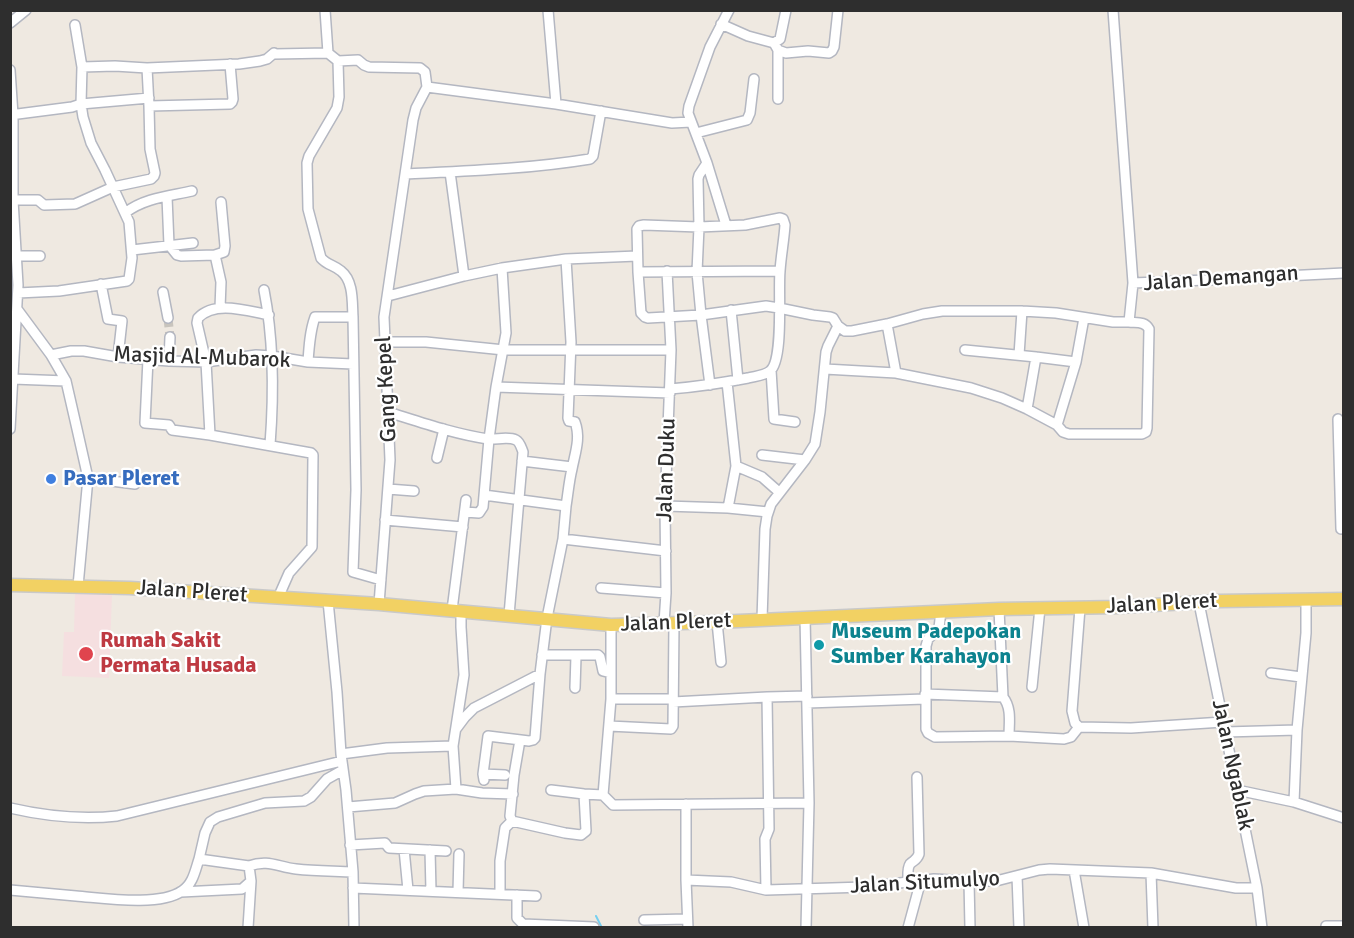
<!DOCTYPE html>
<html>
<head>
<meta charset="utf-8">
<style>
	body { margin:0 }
	#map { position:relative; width:1354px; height:938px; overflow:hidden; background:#efe9e1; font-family:Signika,sans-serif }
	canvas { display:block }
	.frame { position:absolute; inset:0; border:12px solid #2e2e2e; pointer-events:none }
</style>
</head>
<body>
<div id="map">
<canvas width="1354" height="938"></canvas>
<div class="frame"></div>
</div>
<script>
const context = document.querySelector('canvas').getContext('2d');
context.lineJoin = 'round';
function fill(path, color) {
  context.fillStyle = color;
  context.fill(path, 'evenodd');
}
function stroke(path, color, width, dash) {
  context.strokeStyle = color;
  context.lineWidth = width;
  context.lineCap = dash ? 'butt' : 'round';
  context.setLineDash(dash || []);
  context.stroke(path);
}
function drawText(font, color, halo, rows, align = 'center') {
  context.font = font + ' Signika,sans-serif';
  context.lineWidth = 4.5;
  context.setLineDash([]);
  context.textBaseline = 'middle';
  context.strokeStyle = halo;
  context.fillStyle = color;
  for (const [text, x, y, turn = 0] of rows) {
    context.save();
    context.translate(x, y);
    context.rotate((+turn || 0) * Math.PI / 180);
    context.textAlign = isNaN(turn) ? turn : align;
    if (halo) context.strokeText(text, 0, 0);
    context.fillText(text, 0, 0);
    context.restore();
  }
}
const medical = new Path2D(`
	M75,593L112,594L109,678L62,676L64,632H74Z`);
const stream = new Path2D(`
	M596,916L602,928`);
const minorTunnel = new Path2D(`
	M168,318L170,337`);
const minor = new Path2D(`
	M325,10L328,53
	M548,10L556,104
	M1113,10L1133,283
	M10,23L26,10
	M721,24L748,36L774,43L780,39L786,10
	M75,25L82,67L115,66L147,68L239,64L260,61L267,59L274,53V54L328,53L338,61L358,60L364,65L369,67L420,68L425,72L427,87L556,104L672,123L691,122
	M774,43L778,50L786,53L808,51L829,53L832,51L834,47L838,10
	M338,61L339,97L337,108L309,156L307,163L308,209L321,258C327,265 334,265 341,271C354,281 352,303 353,317L356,490L353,572L381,580
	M147,68L149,106L230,104L232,102L233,99L230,64
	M10,70L13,115V200L18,285L10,429
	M778,99V50
	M10,115L72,107L81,104L149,98
	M696,133L747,120L750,113L754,79
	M707,163L699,175L698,179L699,227L644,225L639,226L637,229L638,272L641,313L645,317L648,318L701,315L766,306L779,308L813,315L830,317L833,318L838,326
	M450,172L464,276
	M406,174C467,171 529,169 590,159L593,156L601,111
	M167,197L169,245L177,255L181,256L215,255L224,252L225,246L221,202
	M13,200H38L44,205L75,204L113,187L151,179L154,176L155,173L150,149L149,106
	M125,213C144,198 170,196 192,191
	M726,225L707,163L688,113L689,106L710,47L729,10
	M132,250L193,243
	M215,255L221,282L220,308
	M16,256H40
	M638,272L780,271
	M101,284L108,319L122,321L118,357
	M264,290C274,341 274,393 270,445
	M163,292L168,318
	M18,293L59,291L127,281L129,279L132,258L129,222L105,170L91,143L83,117L81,104L82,67
	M388,296L464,276L502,268L566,259
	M17,309L51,355L66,381L77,429L88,478L78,586
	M731,310L738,380
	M269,315C247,311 215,300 198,318L197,323L206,362L210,435L311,453L313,455L312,547L289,573L278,598
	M887,324L896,373
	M384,342H426L504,350H671
	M965,350L1036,357L1076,362
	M51,355L71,351H84L118,357L169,361L206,362L256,355L272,356L308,362L353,364
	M1019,355L1022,311
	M148,359L145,423L169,425L172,430L210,435
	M169,361L170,337
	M308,362C309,346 310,331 315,317H353
	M825,369L896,373L971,388L1002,398L1027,409L1057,425L1063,432L1069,434H1142L1146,432L1147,428L1149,329C1145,321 1136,323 1129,322
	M771,370L774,419L795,422
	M13,379L66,381
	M727,382L736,466L728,508
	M496,387L670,393
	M670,389C696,387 722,383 748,378C755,376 764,376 770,371C784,360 778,290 780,271C781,256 784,240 785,225L783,219L780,218L745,225L699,227L697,272L701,315L710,385
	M1027,409L1036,357
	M388,412C420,422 454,434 488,439C496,440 508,436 516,440C520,442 521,447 523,452L509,615
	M1338,419L1341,529
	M1057,425L1076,362L1084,318
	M762,455L805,460
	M437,458L444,429
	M522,461L572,467
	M736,466L762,477L779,492
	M88,478L135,484
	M388,489L414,491
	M566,506C568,494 569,481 572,469C575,453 581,438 575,422L569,421L568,418L571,342L566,259L637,256
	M665,506L728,508L768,512
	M465,512L479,513L483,507L489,439L496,387L506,333L502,268
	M385,520L463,527
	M563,539L666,551
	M601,588L666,593
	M328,601L337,692L341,754L346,790L353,872L354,928
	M1199,603L1257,888L1262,928
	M379,604L390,460L384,317L413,120L416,108L427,87
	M1080,608L1072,711L1075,723L1079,727L1131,728L1223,722
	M999,609L1003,697C1012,708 1009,723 1009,736
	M452,610L466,500
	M941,611L939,628L928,639L926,646V729L928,733L935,737L1009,736L1064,739L1071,737L1079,727
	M805,617L809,803L806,928
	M762,619L765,529L767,516L771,504L805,460L815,444L820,412L826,352L828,346L838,326L845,331H852L887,324L923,314L942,311H1022L1056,313L1113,322H1129L1133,283L1206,280L1344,273
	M717,622L721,662
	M664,623L666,593L665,506L671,350L667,271
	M542,655H598L600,657L603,671L611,673
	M1271,673L1301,677
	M1032,687L1040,608
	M575,688L576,656
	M925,694L1003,697
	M611,699H673
	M673,702L767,697L807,696
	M807,703L925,699
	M609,726L671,729L673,726L674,623
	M456,729L465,717L474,708L540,674
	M1225,732L1297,730
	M520,740L514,775L510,816L512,821L565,833L581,835L586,831L584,794
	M453,746L464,675L461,627V611
	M341,754L387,748L453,746L456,789
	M483,774L505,775
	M484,780L483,774L488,736L529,741L533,740L535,738L540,674L547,618L563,539L566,506L484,495
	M551,790L584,794L603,795L613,805L809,803
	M1237,790L1294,802L1344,818
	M603,795L611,699V625
	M1294,802L1297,730L1306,633V599
	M686,804V880L688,928
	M348,807L395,803L415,794L424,791L456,789L482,793L513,794
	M10,808C45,816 81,820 117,816L342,761
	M350,845L385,843L389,848L446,851
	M404,849L408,890
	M430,850L431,891
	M199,859L205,833L210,822L218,817L265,803L304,801L311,797L327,779L343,770
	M1074,870L1084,928
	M1151,873L1153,928
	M1017,876L1019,928
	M686,880L731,882L766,890L865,887L934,879L969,881H996L1039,870L1050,869L1151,873L1236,888H1257
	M908,881C908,876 907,868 910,864C914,860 917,860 919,854L917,777
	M969,881L970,928
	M353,888L536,896
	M10,890C32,892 54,894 76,896C103,898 159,907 182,891C193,884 195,871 199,859L249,866C268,859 278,867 296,869C315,871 334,871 353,872
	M766,890L765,839L769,829L767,697
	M181,892L242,889L251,881
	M458,892L459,854
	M500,894V861L505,828L512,821
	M517,895V918L523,924L594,927
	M644,920L687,919
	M1326,926H1344
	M248,928L251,881L249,866
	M908,928L921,880`);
const major = new Path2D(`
	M10,585L130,588L379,604L611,625L717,622L999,609L1119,607L1220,601L1344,599`);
const markers = [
	[51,479,6,"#3f7fe0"],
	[819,645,6,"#0f9aa8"],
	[86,654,8,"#e0444e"]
];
const streetNames = [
	["Jalan Demangan",1221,279,-4],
	["Masjid Al-Mubarok",202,358,2],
	["Gang Kepel",387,389,-93],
	["Jalan Duku",667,470,-88],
	["Jalan Pleret",192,592,4],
	["Jalan Pleret",1162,604,-3],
	["Jalan Pleret",676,623,-2],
	["Jalan Ngablak",1232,765,78],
	["Jalan Situmulyo",925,883,-3]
];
const shopNames = [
	["Pasar Pleret",63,479]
];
const cultureNames = [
	["Museum Padepokan",831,632],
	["Sumber Karahayon",831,657]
];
const healthNames = [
	["Rumah Sakit",100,641],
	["Permata Husada",100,666]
];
fill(medical, '#f5dfe0');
stroke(stream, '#75cff0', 2);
stroke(minorTunnel, '#c8c4bd', 9, [9, 4.5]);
stroke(minor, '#b4b7c1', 12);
stroke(major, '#c9c9c9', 15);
stroke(minor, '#fff', 9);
stroke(major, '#f2d163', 12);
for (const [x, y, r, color] of markers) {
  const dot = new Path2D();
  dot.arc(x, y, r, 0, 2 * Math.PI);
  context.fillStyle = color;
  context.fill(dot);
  stroke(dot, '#fff', 2);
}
drawText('22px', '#2e2e2e', '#fff', streetNames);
drawText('bold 22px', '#366cbe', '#fff', shopNames, 'left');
drawText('bold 22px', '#0d838f', '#fff', cultureNames, 'left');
drawText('bold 22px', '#be3a42', '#fff', healthNames, 'left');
</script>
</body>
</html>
